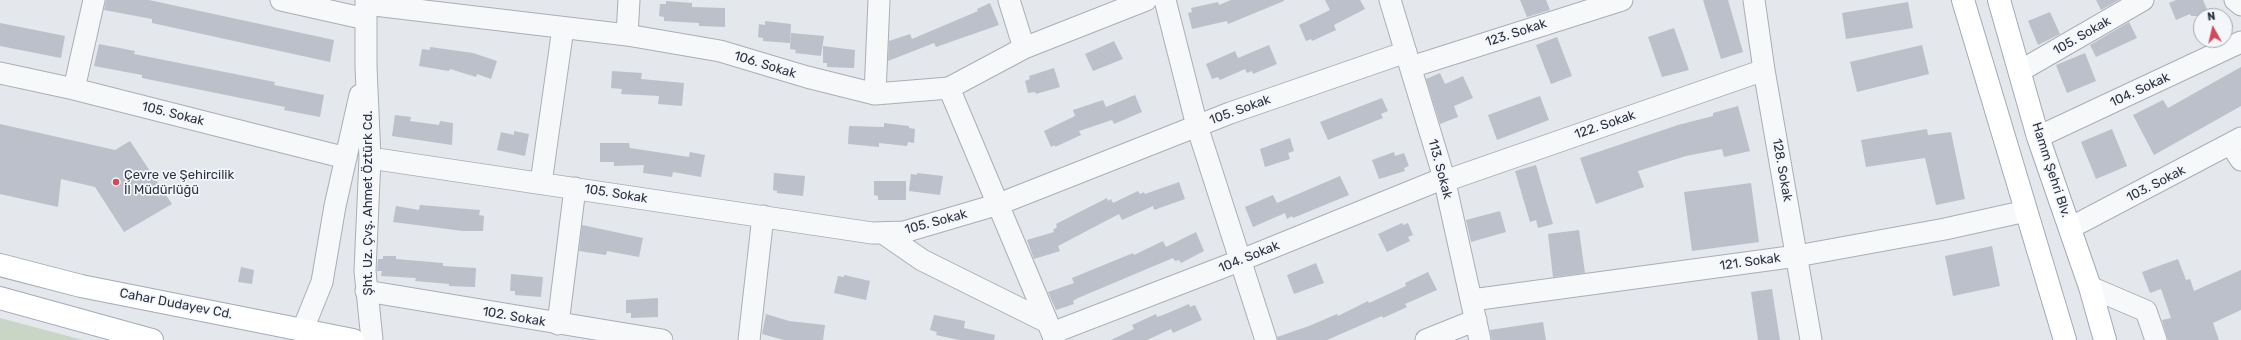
<!DOCTYPE html>
<html>
<head>
<meta charset="utf-8">
<style>
	body { margin:0 }
	#map { position:relative; width:2241px; height:340px; overflow:hidden; background:#e4e7ec; font-family:Rubik,sans-serif }
	canvas { display:block }
	.north { position:absolute; left:2193px; top:8px; width:40px; height:40px; box-sizing:border-box; background:#f4f6f9; border:1px solid #a4a8b1; border-radius:50%; rotate:352deg; font-size:11px; font-weight:700; line-height:16px; text-align:center; color:#2b3445 }
	.north::after { content:''; display:block; margin:auto; width:14px; height:18px; background:#d1495b; clip-path:polygon(50% 0,100% 100%,50% 72%,0 100%) }
</style>
</head>
<body>
<div id="map">
<canvas width="2241" height="340"></canvas>
<div class="north">N</div>
</div>
<script>
const context = document.querySelector('canvas').getContext('2d');
context.lineJoin = 'round';
function fill(path, color) {
  context.fillStyle = color;
  context.fill(path, 'evenodd');
}
function stroke(path, color, width, dash) {
  context.strokeStyle = color;
  context.lineWidth = width;
  context.lineCap = dash ? 'butt' : 'round';
  context.setLineDash(dash || []);
  context.stroke(path);
}
function drawText(font, color, halo, rows, align = 'center') {
  context.font = font + ' Rubik,sans-serif';
  context.lineWidth = 3.5;
  context.setLineDash([]);
  context.textBaseline = 'middle';
  context.strokeStyle = halo;
  context.fillStyle = color;
  for (const [text, x, y, turn = 0] of rows) {
    context.save();
    context.translate(x, y);
    context.rotate((+turn || 0) * Math.PI / 180);
    context.textAlign = isNaN(turn) ? turn : align;
    if (halo) context.strokeText(text, 0, 0);
    context.fillText(text, 0, 0);
    context.restore();
  }
}
const green = new Path2D(`
	M0,318L83,340H0Z`);
const building = new Path2D(`
	M106,0H149L334,40L330,62L152,23V19L104,10Z
	M1231,0H1284V1L1228,24L1227,21L1192,29L1188,13L1192,12L1191,8L1218,2L1219,5Z
	M1325,0H1360L1365,9L1334,25L1336,30L1312,41L1311,39L1306,41L1299,25L1330,10Z
	M1520,0H1546L1550,10L1527,17Z
	M1703,0H1728L1743,52L1721,59Z
	M2096,0H2119L2101,10Z
	M2176,0H2203L2210,16H2191L2190,14L2176,20L2169,3Z
	M666,1L692,3V7L725,8V27L699,26V23L664,21V17L659,16L660,4H666Z
	M1908,2L1913,28L1846,39L1842,13Z
	M990,3L999,25L936,47L934,43L888,61L889,41L910,34L912,39L978,11L977,9Z
	M2050,12L2060,34L2038,45L2028,21Z
	M765,21L791,24L790,43L763,41V38L758,37L759,24L765,25Z
	M2129,22L2137,38L2096,57L2090,45Z
	M0,23L65,36L61,58L0,46Z
	M1674,28L1689,70L1662,77L1648,37Z
	M791,33L824,36L821,56L795,53L796,50L790,49Z
	M1557,37L1572,76L1551,84L1536,45Z
	M1114,41L1123,59L1093,71L1085,54Z
	M99,44L135,51L134,54L275,82L274,85L324,95L320,117L284,110L285,107L142,78V75L94,66Z
	M1269,45L1277,64L1253,74L1252,71L1247,73L1245,69L1220,80L1218,77L1212,79L1206,64L1235,51L1238,58Z
	M1922,45L1929,74L1857,92L1850,62Z
	M823,46L855,50L854,68L827,67V63H823Z
	M430,47L473,53L497,61L491,79L477,74L476,77L450,69L449,71L419,66L422,49L430,50Z
	M2085,53L2096,81L2067,93L2056,65Z
	M2241,67V106L2154,155L2133,115L2163,100L2168,108Z
	M1054,68L1060,87L1036,94L1035,92L1028,93L1025,81L1030,79L1029,76Z
	M612,71L642,73L641,79L684,83L682,106L658,104L659,96L621,94L622,89L611,88Z
	M1440,73L1445,84L1463,76L1473,98L1454,106L1458,117L1440,124L1426,79Z
	M1135,95L1142,112L1114,124L1112,120L1079,131L1081,135L1055,147V145L1051,147L1044,131L1075,116L1073,110L1103,100L1106,107Z
	M1540,96L1549,120L1497,140L1488,115Z
	M1382,98L1388,111L1381,114L1383,118L1328,140L1320,122Z
	M1738,106L1750,151L1724,157L1722,149L1686,156L1638,171L1644,187L1596,204L1580,158L1678,125L1713,116V113Z
	M395,115L411,117L410,121L439,125L440,121L453,123L452,145L392,136Z
	M884,123L909,126V128L915,129L914,143L908,142L907,146L879,143V147L848,144L849,126L884,127Z
	M0,124L115,150L130,141L172,204L124,232L95,187L61,179L58,207L0,194Z
	M1927,129L1928,135L1951,132L1965,199L1936,205L1925,158L1866,167L1861,140Z
	M2112,129L2127,166L2096,179L2081,142Z
	M514,131L529,134L525,156L497,150L501,132L514,135Z
	M1290,138L1294,151L1288,153L1290,159L1265,167L1260,149Z
	M600,143H629L630,148L689,157L690,152L705,155L701,177L673,172L672,177L643,173L644,165L614,166V162H600Z
	M1394,152L1395,156L1404,153L1409,166L1404,168L1405,171L1379,179L1372,160Z
	M1536,165L1553,224L1538,228L1536,220L1530,222L1515,171Z
	M774,173L805,176L803,196L777,193V191L773,190Z
	M917,173L943,176L940,195L909,191L911,174L917,175Z
	M1340,176L1349,195L1293,218L1292,216L1287,219L1285,213L1253,227L1245,207L1273,195L1277,203Z
	M874,181H906V200H878V196L874,195Z
	M1179,182L1185,199L1154,210L1153,206L1122,220L1119,214L1058,246L1060,251L1034,259L1027,240L1054,232L1053,230L1057,227L1056,224L1107,198L1108,201L1111,199L1113,203L1138,191L1140,194L1144,192L1145,194Z
	M1751,183L1759,242L1692,251L1684,192Z
	M420,205L480,210L479,215L484,216L483,231H463L393,222L396,206L419,210Z
	M1500,211L1506,232L1471,242L1466,220Z
	M1402,223L1403,225L1408,223L1413,235L1408,237L1410,241L1387,252L1378,234Z
	M582,225L643,238L639,257L607,251L606,255L579,251Z
	M1579,230L1585,273L1553,277L1548,234Z
	M1196,232L1204,251L1181,263L1179,260L1175,261L1173,258L1078,298L1073,301L1074,304L1056,310L1048,292L1074,283L1072,278L1133,253L1134,255L1163,241L1166,247Z
	M1992,246L2000,286L1953,296L1945,256Z
	M383,256H396V259L443,263V266L476,268L475,287L449,286V284L415,281L416,278L381,276L382,271H377L378,259H383Z
	M2178,259L2186,280L2190,279L2194,291L2241,270V310L2213,323L2219,340H2168L2162,320L2171,318L2161,289L2150,293L2142,272Z
	M1316,263L1324,283L1294,294L1287,275Z
	M241,267L254,270L252,284L238,282Z
	M1428,272L1437,290L1405,304L1407,307L1383,318L1382,316L1327,340H1278L1277,337L1309,326L1337,314L1338,316L1368,301L1369,303L1406,286L1405,283Z
	M511,274L543,277L541,297L515,295V291H510Z
	M844,275L870,281L866,300L834,293L838,276L844,277Z
	M1772,289L1780,340H1758L1751,292Z
	M658,298V317L631,318V313H626V300Z
	M1189,304L1190,307L1195,305L1202,320L1173,333L1171,329L1147,340H1111L1134,329L1132,325L1156,314L1157,317L1163,315Z
	M766,314L789,321L825,325L823,340H784L762,334Z
	M934,315L965,321L964,328L995,335L994,340H959L936,335L937,332L930,330Z
	M1543,322L1546,340H1492L1490,330Z`);
const minor = new Path2D(`
	M281,0L366,19
	M366,0V67L370,158L365,271L372,340
	M1009,0L1024,48
	M1165,0L1197,126L1266,340
	M1390,0L1444,178L1480,340
	M1754,0L1764,70L1811,340
	M2235,0L2241,5
	M366,4L627,35L720,51L807,77L875,94L949,88L1024,48L1146,0
	M627,35L629,0
	M1411,67L1622,0
	M2020,71L2143,0
	M0,73L74,89L346,158
	M949,88L1055,340
	M74,89L94,0
	M875,94L879,0
	M2038,137L2241,42
	M2231,145L2241,160
	M370,158L872,233L904,232L999,204L1230,113L1406,52
	M1445,181L1764,70
	M541,183L563,28
	M2070,228L2241,138
	M883,233L922,260L1047,322
	M2090,287L2146,311L2156,340
	M366,291L662,340
	M1472,300L1797,256L1945,229L2026,211
	M558,324L575,188
	M303,329L322,282L335,206L360,95
	M1052,333L1239,261L1444,178
	M749,340L763,216
	M1426,340L1476,320`);
const major = new Path2D(`
	M1963,0L2065,340
	M1999,0L2038,137L2090,287L2105,340
	M0,265L81,286L353,340
	M0,298L152,340`);
const markers = [
	[116,182,4,"#d1495b"]
];
const streetNames = [
	["123. Sokak",1516,33,-18],
	["105. Sokak",2082,36,-30],
	["106. Sokak",765,65,17],
	["104. Sokak",2140,90,-25],
	["105. Sokak",1240,110,-20],
	["105. Sokak",173,114,14],
	["122. Sokak",1605,125,-19],
	["113. Sokak",1440,169,75],
	["128. Sokak",1782,170,80],
	["Hamm Şehri Blv.",2051,170,72],
	["103. Sokak",2156,184,-27],
	["105. Sokak",616,194,9],
	["Şht. Uz. Çvş. Ahmet Öztürk Cd.",368,203,-90],
	["105. Sokak",936,222,-15],
	["104. Sokak",1249,257,-22],
	["121. Sokak",1750,262,-8],
	["Cahar Dudayev Cd.",176,304,11],
	["102. Sokak",514,317,10]
];
const poiNames = [
	["Çevre ve Şehircilik",124,175],
	["İl Müdürlüğü",124,190]
];
fill(green, '#c9d6c5');
fill(building, '#bbc0ca');
stroke(minor, '#a9aeb7', 23);
stroke(major, '#a3abb8', 24);
stroke(minor, '#f7f8fa', 21);
stroke(major, '#fff', 22);
for (const [x, y, r, color] of markers) {
  const dot = new Path2D();
  dot.arc(x, y, r, 0, 2 * Math.PI);
  context.fillStyle = color;
  context.fill(dot);
  stroke(dot, '#f4f6f9', 1.5);
}
drawText('13px', '#2b3445', '#f4f6f9', streetNames);
drawText('13px', '#2b3445', '#f4f6f9', poiNames, 'left');
</script>
</body>
</html>
